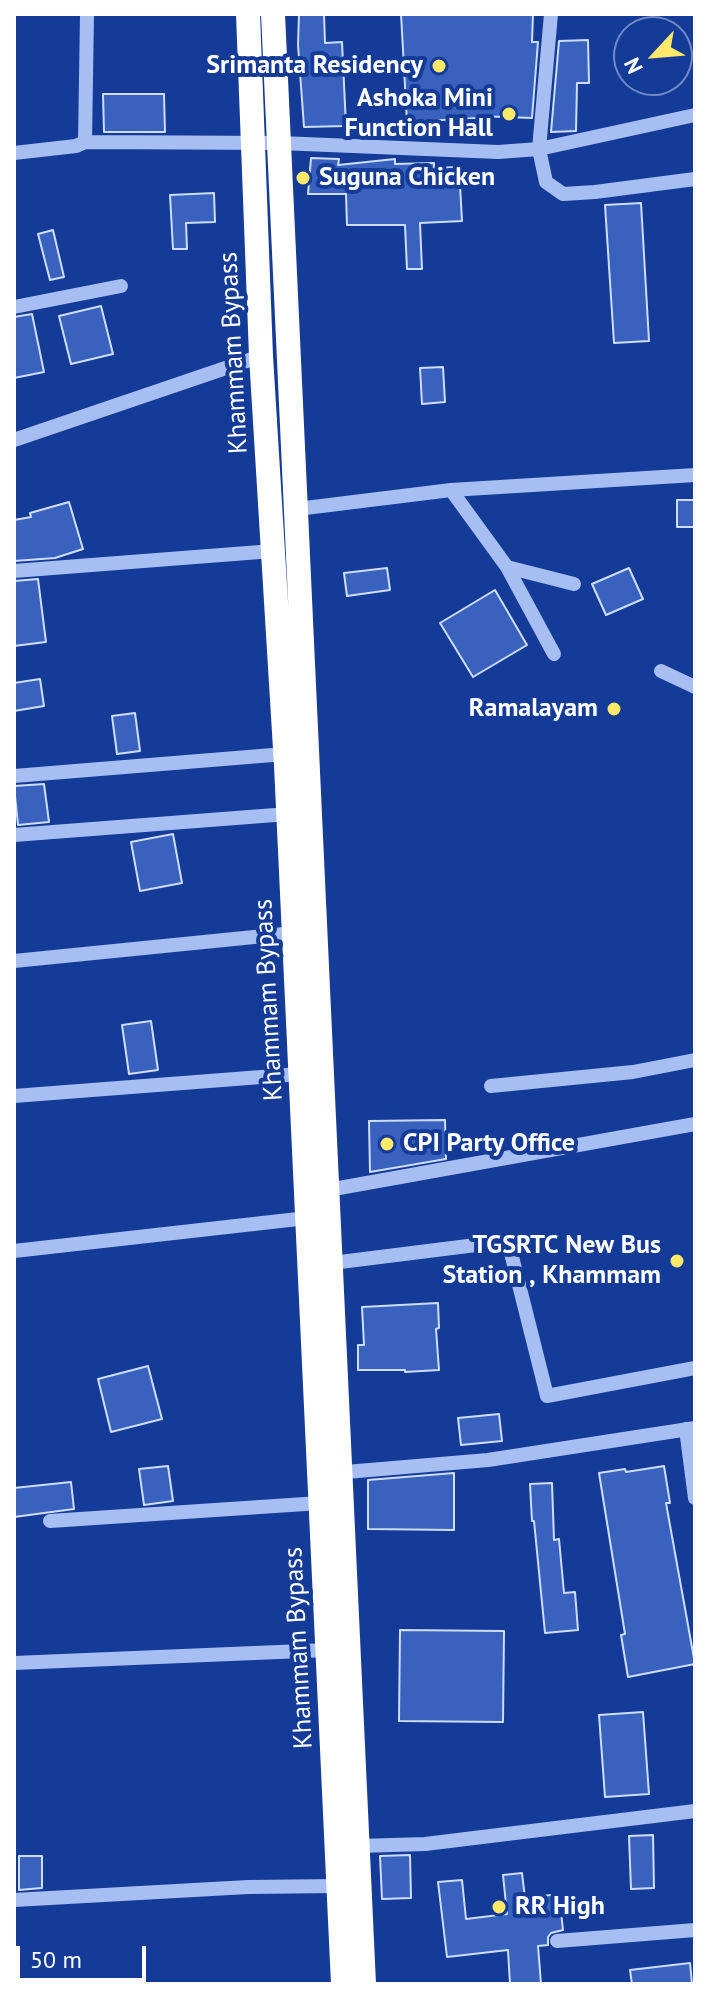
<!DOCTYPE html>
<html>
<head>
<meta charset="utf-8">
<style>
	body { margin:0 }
	#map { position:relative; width:709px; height:1998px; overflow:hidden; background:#143b98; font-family:"PT Sans",sans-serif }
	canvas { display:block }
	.frame { position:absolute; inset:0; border:16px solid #fff; pointer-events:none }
	.north { position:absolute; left:613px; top:16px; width:80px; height:80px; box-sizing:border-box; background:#143b98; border:2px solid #7289c1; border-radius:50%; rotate:244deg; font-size:22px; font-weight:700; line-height:32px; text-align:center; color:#fff }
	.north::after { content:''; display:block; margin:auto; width:28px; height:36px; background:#ffe969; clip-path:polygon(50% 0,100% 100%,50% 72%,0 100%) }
	.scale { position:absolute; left:16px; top:1946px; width:130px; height:36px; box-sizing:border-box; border:4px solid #fff; border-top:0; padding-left:10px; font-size:24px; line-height:28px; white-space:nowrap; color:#fff; -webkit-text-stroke:6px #143b98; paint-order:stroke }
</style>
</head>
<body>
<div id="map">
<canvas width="709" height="1998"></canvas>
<div class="frame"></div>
<div class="north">N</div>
<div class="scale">50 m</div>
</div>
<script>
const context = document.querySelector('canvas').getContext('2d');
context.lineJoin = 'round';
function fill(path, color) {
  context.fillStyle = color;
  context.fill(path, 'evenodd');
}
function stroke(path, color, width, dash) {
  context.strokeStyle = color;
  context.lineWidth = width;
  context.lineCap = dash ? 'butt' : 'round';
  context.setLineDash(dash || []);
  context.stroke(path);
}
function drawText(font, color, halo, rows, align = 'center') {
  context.font = font + ' "PT Sans",sans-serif';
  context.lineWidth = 8;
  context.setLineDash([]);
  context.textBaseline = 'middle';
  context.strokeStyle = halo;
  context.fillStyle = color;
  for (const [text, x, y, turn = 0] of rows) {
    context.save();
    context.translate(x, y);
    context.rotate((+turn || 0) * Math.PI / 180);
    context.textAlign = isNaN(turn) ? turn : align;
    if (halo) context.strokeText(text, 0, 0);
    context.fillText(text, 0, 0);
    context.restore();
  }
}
const building = new Path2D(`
	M299,14H324L325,43L342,42L346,126L304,127L298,45Z
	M401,14H533L532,42H538L532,118L478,116V118L407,122Z
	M588,40L589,83H577L576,131L551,132L559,41Z
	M103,94H164L165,132H104Z
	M311,158L339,159L338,165L395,159V164L434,163V168L459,167L462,221L420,223L422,269H407L405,225H347L346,194H308Z
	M214,193L215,222L186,223L187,249H173L170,195Z
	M641,203L649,341L614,343L605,205Z
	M53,230L64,277L50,280L38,234Z
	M101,306L113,354L71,364L59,316Z
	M32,314L44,372L14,378V317Z
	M443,367L445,402L422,404L420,368Z
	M677,500H695V527H677Z
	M69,502L83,549L55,558L14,561V520L31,517L30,513Z
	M387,568L390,590L347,596L344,573Z
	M629,568L643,599L606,615L592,584Z
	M38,579L46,642L14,646V581Z
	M495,590L527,645L473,677L440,623Z
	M40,679L44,706L14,711V683Z
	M135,713L140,751L117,754L112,716Z
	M44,784L49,822L18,825L14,786Z
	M173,834L182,883L140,891L131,842Z
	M151,1021L158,1070L129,1074L122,1025Z
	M445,1120L446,1159L370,1172L369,1121Z
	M438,1303L439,1328L436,1329L439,1370L405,1372V1370H358V1345H364L362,1307Z
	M148,1366L162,1419L111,1432L98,1379Z
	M499,1414L502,1441L461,1445L458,1418Z
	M168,1466L173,1501L144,1505L139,1469Z
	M664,1466L670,1503H666L695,1664L628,1677L621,1635L625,1634L599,1473L625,1469L626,1472Z
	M454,1473V1530L368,1529V1480Z
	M71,1482L74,1509L14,1517V1488Z
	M552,1483L554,1540L559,1539L564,1593L575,1592L578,1630L545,1633L534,1521H532L530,1484Z
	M400,1630L504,1631L503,1722L399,1721Z
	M643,1712L649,1794L605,1797L599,1715Z
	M653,1835L654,1888L631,1889L629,1836Z
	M410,1855L411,1898L382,1899L380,1856Z
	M19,1856H42V1888L19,1890Z
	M522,1873L525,1898L559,1894L563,1930L551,1933L548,1937V1945L538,1946L541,1984H510L508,1950L447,1957L438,1882L462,1880L466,1919L507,1914L503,1875Z
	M690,1963L692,1984H632L630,1970Z`);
const minor = new Path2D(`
	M551,14L539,149L546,182L563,194L595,192L695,179
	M85,142L87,14
	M14,153L76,146L85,142L280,143L498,152L539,149L695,115
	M14,307L121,286
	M14,440L261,356
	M451,490L507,567L554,654
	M297,509L451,490L695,475
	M507,567L574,584
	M14,571L273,551
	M661,671L695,687
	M14,776L285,754
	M14,835L288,814
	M14,961L294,933
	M491,1086L633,1072L695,1060
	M14,1096L300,1074
	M328,1190L695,1124
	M14,1251L307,1218
	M332,1263L508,1241L547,1396L695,1368
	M686,1429L695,1498
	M334,1473L488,1460L695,1428
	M50,1521L320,1503
	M14,1663L327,1650
	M359,1846L425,1844L695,1811
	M14,1900L248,1887L338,1886
	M557,1941L695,1930`);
const highway = new Path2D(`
	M248,14L261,356L286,765L343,1984
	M273,14L364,1984`);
const markers = [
	[439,66,8,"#ffe969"],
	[509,114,8,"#ffe969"],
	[303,178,8,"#ffe969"],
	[614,709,8,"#ffe969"],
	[387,1144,8,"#ffe969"],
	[677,1261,8,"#ffe969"],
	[499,1907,8,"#ffe969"]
];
const poiNames = [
	["Srimanta Residency",423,66],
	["Ashoka Mini",493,99],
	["Function Hall",493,129],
	["Suguna Chicken",319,178,"left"],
	["Ramalayam",598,709],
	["CPI Party Office",403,1144,"left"],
	["TGSRTC New Bus",661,1246],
	["Station , Khammam",661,1276],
	["RR High",515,1907,"left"]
];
const streetNames = [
	["Khammam Bypass",234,353,-93],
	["Khammam Bypass",269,1000,-93],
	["Khammam Bypass",299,1648,-93]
];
fill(building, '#3961be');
stroke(building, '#cfddfd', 2);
stroke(minor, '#a7bef2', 14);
stroke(highway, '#fff', 24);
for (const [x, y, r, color] of markers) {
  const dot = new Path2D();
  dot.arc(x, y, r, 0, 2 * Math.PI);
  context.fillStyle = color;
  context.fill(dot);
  stroke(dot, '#143b98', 3);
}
drawText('bold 26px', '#fff', '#143b98', poiNames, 'right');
drawText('26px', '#fff', '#143b98', streetNames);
</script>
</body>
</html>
